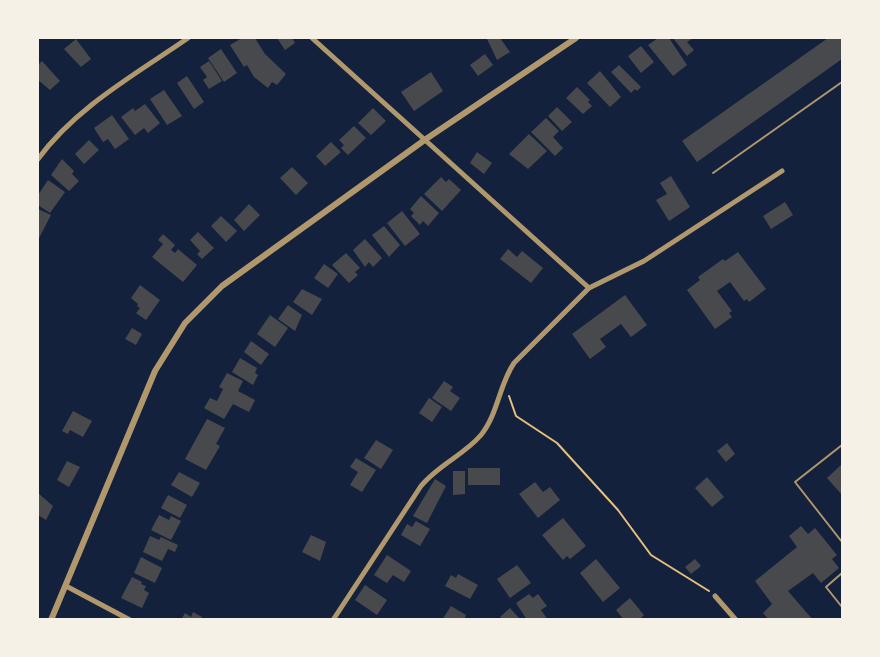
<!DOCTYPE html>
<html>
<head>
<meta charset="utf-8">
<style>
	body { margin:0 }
	#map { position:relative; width:880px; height:657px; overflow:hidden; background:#14213d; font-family:Montserrat,sans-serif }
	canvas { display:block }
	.frame { position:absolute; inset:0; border:39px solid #f6f1e7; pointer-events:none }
</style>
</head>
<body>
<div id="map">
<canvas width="880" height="657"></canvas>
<div class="frame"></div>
</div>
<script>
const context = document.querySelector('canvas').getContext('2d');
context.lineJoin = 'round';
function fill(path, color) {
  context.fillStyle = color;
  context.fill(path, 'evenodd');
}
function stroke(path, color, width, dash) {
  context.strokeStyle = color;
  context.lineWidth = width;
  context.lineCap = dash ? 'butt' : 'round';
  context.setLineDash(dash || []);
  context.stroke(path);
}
const building = new Path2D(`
	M242,38H255L265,54L286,74L277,85L272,82L268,88L254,77L247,65L244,67L230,45Z
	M277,38H292L295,43L285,50Z
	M490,38H500L510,52L497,60L487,39Z
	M658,38H669L687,65L673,76L648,45Z
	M673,38H693L687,42L694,50L687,56Z
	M828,38H842V59L697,162L682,141Z
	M76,39L91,59L81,67L64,49Z
	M641,46L654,62L641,73L628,56Z
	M221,49L237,73L224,82L208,58Z
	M485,54L493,65L478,76L470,65Z
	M42,61L60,81L50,90L38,80V65Z
	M209,61L222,81L209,89L203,80L207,77L200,67Z
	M619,65L641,87L637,91L635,89L631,93L611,72Z
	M600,71L621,97L610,107L587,83Z
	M431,72L443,91L414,111L401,92Z
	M187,76L204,102L194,109L177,83Z
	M577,87L590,100L588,102L592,106L583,114L566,98Z
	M164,90L182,116L167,125L150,99Z
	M145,104L160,123L148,133L144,128L135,135L121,117L133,108L135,111Z
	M557,107L572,122L562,131L548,116Z
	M373,108L386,121L371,135L358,123Z
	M112,115L129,139L115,149L108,139L103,142L94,128Z
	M546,118L559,131L553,137L563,148L555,156L531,132Z
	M354,126L366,138L348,155L341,148L344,145L339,140Z
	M529,134L547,151L528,169L509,154Z
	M89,140L99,150L84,164L75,154Z
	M331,142L341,152L325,166L316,156Z
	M477,152L492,163L484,174L470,163Z
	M62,159L74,171L72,174L79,181L69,191L51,175Z
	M292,167L308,183L296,195L280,178Z
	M671,176L690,207L669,221L656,200L667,194L660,183Z
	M441,177L446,182L449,179L461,190L442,211L424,194Z
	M48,180L65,192L50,213L38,205V195Z
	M421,196L439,213L428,226L423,221L420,225L411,216L414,213L410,209Z
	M785,202L793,215L771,229L763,216Z
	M249,204L260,215L244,231L234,220Z
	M38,209L51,215L38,240Z
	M402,211L420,234L405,246L387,223Z
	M221,216L237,231L226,242L211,226Z
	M384,226L400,245L389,257L372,235Z
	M198,232L214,248L202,259L197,254L200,251L190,240Z
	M163,234L175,245L171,250L175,253L178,249L197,265L183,282L152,257L163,244L158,240Z
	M365,239L382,258L373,267L369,262L365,267L353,250Z
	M508,249L517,257L522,251L543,268L531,283L500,259Z
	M738,252L766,289L749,302L747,299L744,301L730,282L717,291L732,311L729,313L732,317L715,329L687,290L700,280L698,277L723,259L725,261Z
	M346,253L360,268L355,272L358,275L349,283L332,265Z
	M324,264L338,274L328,288L314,278Z
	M140,285L160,300L146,320L136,313L140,308L137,306L138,304L131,298Z
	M302,289L322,299L312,315L293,302Z
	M625,295L647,325L631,337L621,324L600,339L606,347L590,359L572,334Z
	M288,305L302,315L295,331L278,319Z
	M270,315L288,328L275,347L257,334Z
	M132,328L142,334L136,345L125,339Z
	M251,341L269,354L261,365L244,352Z
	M240,358L257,368L255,373L258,375L253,385L232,372Z
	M227,373L243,381L238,391L255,400L249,412L233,404L224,419L204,408L210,398L217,401L223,389L219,387Z
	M444,381L453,387L450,391L460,398L451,411L432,398Z
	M429,398L442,407L432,422L419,413Z
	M73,411L92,421L83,437L70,430L68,434L62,431Z
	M207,419L225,428L216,444L220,446L206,470L185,459Z
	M376,440L393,450L381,469L364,458Z
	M727,443L735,454L726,462L717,451Z
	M356,458L376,470L362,492L350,485L358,472L350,467Z
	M67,461L80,467L69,487L57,480Z
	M842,464V495L827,478Z
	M468,468H500V485H468Z
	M453,471H465V494L453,495Z
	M179,472L200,483L192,497L171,485Z
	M707,477L724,497L712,507L695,488Z
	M435,479L446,486L427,523L413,516Z
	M535,482L543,492L550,487L560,500L538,518L519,494Z
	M38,493L53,506L46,520L38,515Z
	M168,495L187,505L180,518L161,508Z
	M159,515L169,520L171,516L181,521L171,540L151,530Z
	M563,518L586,546L570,559L567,556L563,560L542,535Z
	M416,521L430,529L420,546L401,535L407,524L412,527Z
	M801,526L808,534L815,528L837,555L832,559L839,568L821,583L813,573L788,591L813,620H769L763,613L772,604L755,581L797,547L789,536Z
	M311,535L326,542L320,561L302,552Z
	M150,536L159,540L161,537L178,545L175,552L168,549L162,561L143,552Z
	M387,555L411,571L404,582L393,575L387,583L374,575Z
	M141,557L162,568L155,583L134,573Z
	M596,559L620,588L603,602L580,573Z
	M695,559L701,566L691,574L685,567Z
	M517,565L531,583L510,598L497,579Z
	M458,574L478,585L470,599L445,586L451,575L456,578Z
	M132,577L142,582L141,584L146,586L144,590L149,593L142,608L121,598Z
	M365,585L387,600L377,615L355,600Z
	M529,594L533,598L538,594L547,606L541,610L548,620H527L516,603Z
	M630,598L644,615L639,620H624L616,610Z
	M451,606L466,615L464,620H442Z
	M510,608L519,618L503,620L500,617Z
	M193,612L202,617L201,620H181L185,613L191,617Z`);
const path = new Path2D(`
	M509,396L516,416L557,443L618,510L651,555L709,591`);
const service = new Path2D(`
	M713,173L842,82
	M842,445L795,482L842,542
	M842,573L826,587L842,607`);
const minor = new Path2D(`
	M312,38L589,288
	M38,159C76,107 136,74 188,38
	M66,586L130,620
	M715,596L736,620
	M333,620L421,486C438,465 464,455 481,435C498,414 499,385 514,363L589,288L644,261L782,171`);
const tertiary = new Path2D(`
	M51,620L155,371L185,323L222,286L426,139L576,38`);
fill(building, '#48494c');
stroke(path, '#e5c07b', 2);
stroke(service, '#b1986c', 2);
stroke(minor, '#b1986c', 5);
stroke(tertiary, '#b1986c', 6);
</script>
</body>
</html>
